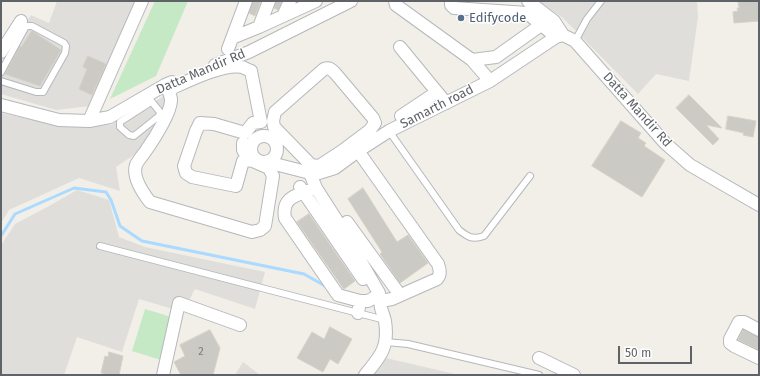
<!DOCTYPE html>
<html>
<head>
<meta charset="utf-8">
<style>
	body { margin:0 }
	#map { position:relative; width:760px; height:376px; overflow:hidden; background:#f1efe8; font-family:"Fira Sans",sans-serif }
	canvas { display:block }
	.frame { position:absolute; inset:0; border:2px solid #5f6368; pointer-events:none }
	.scale { position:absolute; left:618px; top:346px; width:74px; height:18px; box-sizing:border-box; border:2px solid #5f6368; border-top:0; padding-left:5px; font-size:12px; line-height:14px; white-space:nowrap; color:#5f6368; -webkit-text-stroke:3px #fff; paint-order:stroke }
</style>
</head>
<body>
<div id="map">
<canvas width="760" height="376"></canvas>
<div class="frame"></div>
<div class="scale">50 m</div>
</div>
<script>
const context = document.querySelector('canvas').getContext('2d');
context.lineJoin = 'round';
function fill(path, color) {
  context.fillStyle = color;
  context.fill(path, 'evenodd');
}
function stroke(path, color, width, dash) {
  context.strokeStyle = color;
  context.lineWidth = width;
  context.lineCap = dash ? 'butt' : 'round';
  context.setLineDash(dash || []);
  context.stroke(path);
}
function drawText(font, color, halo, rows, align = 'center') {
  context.font = font + ' "Fira Sans",sans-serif';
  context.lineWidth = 3;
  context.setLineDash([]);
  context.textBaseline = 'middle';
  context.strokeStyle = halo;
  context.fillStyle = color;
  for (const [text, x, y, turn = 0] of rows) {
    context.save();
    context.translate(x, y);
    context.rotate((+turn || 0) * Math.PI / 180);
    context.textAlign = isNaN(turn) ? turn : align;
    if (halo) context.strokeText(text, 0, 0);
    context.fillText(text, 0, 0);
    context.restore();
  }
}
const industrial = new Path2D(`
	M57,1H135L91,106L56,110L1,94V63L31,15L49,23Z
	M539,1H697L698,17L689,81L656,74L638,94L563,18Z
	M166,95L169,104L147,146L116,167L120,191L79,178L9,210L1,223V113L64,127L111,125Z
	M77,190L109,200L119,237L145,247L265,272L255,309L195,289L183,312L139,299L122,352L77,337L64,375H1V245L15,224L49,206Z
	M386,358L459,375H374Z
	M243,362L260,375H235Z`);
const green = new Path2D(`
	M155,1H188L156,76L110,99Z
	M145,309L178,319L164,361L132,351Z`);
const stream = new Path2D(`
	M1,236L15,214L74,188L106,192L111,200L120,226L142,241L304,274L327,287`);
const building = new Path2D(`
	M253,1H261L255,16L249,13Z
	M276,1H282L278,10L274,8Z
	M738,1H759V21L734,23L733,12L738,11L737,8H739Z
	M32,31L61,50L40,86L5,74L20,46L21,47Z
	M88,56L106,64L92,95L79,89L87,69L83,67Z
	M689,95L722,128L706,125L719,139L713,145L676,108Z
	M728,116L756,121L753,137L743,135L744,133L726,129Z
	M621,121L641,133L638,138L646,143L644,146L665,160L642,197L592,166Z
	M363,188L397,242L408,235L428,263L400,283L380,254L382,252L348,199Z
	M309,214L355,281L344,289L343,288L297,222Z
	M330,327L352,339L338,364L330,359L323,372L297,358L312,332L324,339Z
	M210,330L220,348L213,375H181L174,362L185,356L180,345Z
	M743,330L759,337V350L738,340Z
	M109,352L123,356L119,375H103V373H101L105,356L108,357Z`);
const service = new Path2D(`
	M575,41L587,19L601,1
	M1,72L26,26H32L64,43L66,46L65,53L43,92H36L1,81
	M147,96L160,112L159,116L134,136L129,135L120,127V122L151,102
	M389,131L459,230C468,237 472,240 484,236L530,176
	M100,246L385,320
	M386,342L408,344L539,375`);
const minor = new Path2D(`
	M395,1L396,5L472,60L490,81
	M451,1V5L454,8L527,13L556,37
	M528,1L554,21L563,35L575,41L665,143L690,165L759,205
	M283,16L290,1
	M259,27L269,1
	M232,38L259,27L316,1
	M400,47L446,103
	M228,49L246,1
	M1,52L21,21
	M472,60L496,57L541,25
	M215,65L249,52L351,1
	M165,85C168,89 170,93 171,99C172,111 154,139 147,149C144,154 138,160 136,165C132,177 143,193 150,202L252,232L260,230L265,226L273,176L269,168L253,161L246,160L243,161L236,186L192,177L186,173L184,166L196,131L200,123L214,124L245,133L253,123L261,122L251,71C248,70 245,68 242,67C224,63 186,82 168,90
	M1,105L59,120L89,121L110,117L165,85L172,82
	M401,116L437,92
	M89,121L142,1
	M251 149a13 13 0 1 1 26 0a13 13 0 1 1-26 0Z
	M243,143V150L249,160
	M342,151L370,130L375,123L373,118L335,73C331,69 329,67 324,69L275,112L273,121L274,127L311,165L319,166L342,151L348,158
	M358,151L438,264C440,270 441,274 437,279L392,299L381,301
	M268,161L271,163L310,173H319L335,168L358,151L389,131L490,81L556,37L563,35
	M310,173L316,188L341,227L379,293C380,298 380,303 381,308C382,312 384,316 385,321C389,347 381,356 365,375
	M300,187L363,279
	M316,188C300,195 281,195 285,218L338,295L360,301H368L375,297
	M347,222L400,295
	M358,313L360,301
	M759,330L744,322H739L730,339V343L734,346L759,358
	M539,358L574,375
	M163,375L179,303L240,325`);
const markers = [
	[461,18,4,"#5c6f8a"]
];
const numberNames = [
	["2",201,352]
];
const serviceNames = [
	["Edifycode",469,18]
];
const streetNames = [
	["Datta Mandir Rd",201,72,-23],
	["Samarth road",437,107,-27],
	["Datta Mandir Rd",637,110,48]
];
fill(industrial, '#e0deda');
fill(green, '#c5e8c5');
stroke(stream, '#aadaff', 3);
fill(building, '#cccac5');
stroke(building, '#d6d1c6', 1);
stroke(service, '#b5b8bc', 8);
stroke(minor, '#b5b8bc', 14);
stroke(service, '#fff', 6);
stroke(minor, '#fff', 12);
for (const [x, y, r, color] of markers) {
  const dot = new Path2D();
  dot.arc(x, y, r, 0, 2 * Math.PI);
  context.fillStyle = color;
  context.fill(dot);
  stroke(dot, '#fff', 1.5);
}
drawText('11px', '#7a7d7f', null, numberNames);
drawText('13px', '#4e5e75', '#fff', serviceNames, 'left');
drawText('13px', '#5f6368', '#fff', streetNames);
</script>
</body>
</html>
